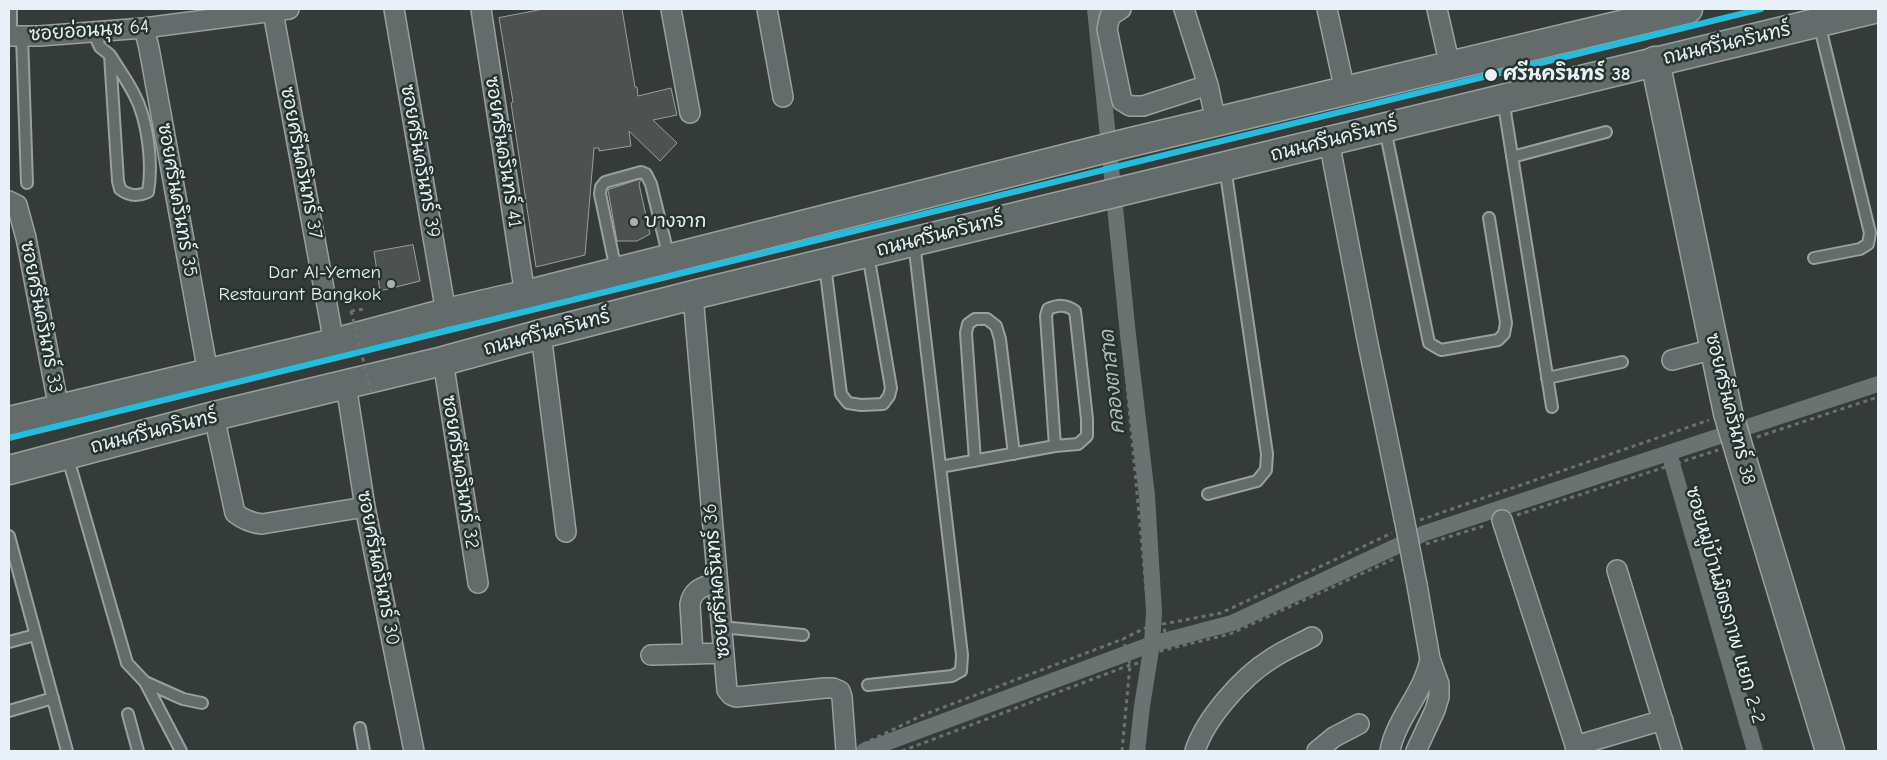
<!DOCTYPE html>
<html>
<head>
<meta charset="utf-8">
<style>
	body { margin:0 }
	#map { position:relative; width:1887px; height:760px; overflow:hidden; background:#353b38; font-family:"Comic Neue",sans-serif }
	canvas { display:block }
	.frame { position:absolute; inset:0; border:10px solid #e8f1f8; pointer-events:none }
</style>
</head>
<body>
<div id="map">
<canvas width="1887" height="760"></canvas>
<div class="frame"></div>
</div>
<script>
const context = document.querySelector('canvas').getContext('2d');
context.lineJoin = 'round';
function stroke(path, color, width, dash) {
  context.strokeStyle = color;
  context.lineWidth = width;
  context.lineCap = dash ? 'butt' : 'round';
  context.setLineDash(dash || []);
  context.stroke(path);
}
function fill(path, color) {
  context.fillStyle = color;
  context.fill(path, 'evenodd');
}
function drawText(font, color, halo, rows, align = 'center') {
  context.font = font + ' "Comic Neue","Playpen Sans Thai",sans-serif';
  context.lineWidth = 5;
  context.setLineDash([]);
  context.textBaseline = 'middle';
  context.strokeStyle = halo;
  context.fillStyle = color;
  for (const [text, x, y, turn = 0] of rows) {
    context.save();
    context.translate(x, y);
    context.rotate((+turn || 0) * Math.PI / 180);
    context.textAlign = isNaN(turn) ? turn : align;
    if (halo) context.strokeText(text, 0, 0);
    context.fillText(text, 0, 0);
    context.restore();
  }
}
const canal = new Path2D(`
	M1095,9L1128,335L1147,496L1154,612L1152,644L1142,706L1137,751
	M1669,453L1755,751
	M864,751L1152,644L1232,623L1425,533L1878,384`);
const building = new Path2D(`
	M544,9H622L635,87H637L638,96L671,88L677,115L653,120L677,143L660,161L629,131L631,146L599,151V148H594L585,255L536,267L511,103L513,102L499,18Z
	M641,179L639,184L650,234L637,241H617L608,190Z
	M413,245L420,281L380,291L374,252Z`);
const path = new Path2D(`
	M1100,85L1104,129
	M351,311L364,309
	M1757,437L1878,397
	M1671,466L1752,751
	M1517,515L1718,450
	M1420,520L1709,420
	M1426,544L1487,525
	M1169,648L1163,624L1221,613L1392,533
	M863,744L923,715L1123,639L1147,627L1148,611L1111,216
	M902,751L1130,665L1152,660
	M1122,751L1130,665L1123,639
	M1144,751L1152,660L1156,652L1230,634L1396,558`);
const lane = new Path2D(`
	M93,32L100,47L110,55L118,181L120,189C129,196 137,197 148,192C153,164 148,120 134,94C127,80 118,68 110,55
	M11,36V9
	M22,36L27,183
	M1503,99L1552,407
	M1385,129L1429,343L1441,350L1498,340L1504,334L1506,323L1489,218
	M1512,157L1606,132
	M1814,258L1860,249L1868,244L1870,233L1819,23
	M825,265L841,394L848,403L861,405L883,404L889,396L891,388L868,254
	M616,270L600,194L601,187L605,182L641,172L646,174L651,184L669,258
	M1547,378L1622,362
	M67,455L127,663L145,682L181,751
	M975,461L966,333L968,324L975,319H987L996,326L1000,339L1014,454
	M940,467L1055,446L1078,444L1087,436V419L1076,319L1075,311C1066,304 1058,305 1048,309L1046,316L1055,446
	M1208,494L1257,481L1266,470L1267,454L1225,167
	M9,536L67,751
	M721,627L803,635
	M9,642L35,635
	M145,682L183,699L202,703
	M868,685L952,676L961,671L962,655L914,242
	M9,711L53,698
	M128,714L138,751
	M360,728L364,751`);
const street = new Path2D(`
	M394,9L446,313
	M481,9L525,295
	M671,9L690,113
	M767,9L783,97
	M1121,9L1110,16L1107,29L1122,101L1130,106H1143L1208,85
	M1184,9L1208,85L1216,122
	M1327,9L1345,91
	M1437,9L1450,66
	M273,12L334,343
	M144,28L149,48L208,373
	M9,36H39L144,28L289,9
	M1329,141L1367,339L1404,518
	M9,201L17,205L26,238L59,409
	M693,295L727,690L731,695L736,697L825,688H833L840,691L842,697L846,751
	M541,334L566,532
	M1672,360L1714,349
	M443,361L478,583
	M346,385L365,507L414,751
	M214,416L235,513C244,520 251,523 262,524L365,507
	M1502,520L1577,751
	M1617,570L1672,751
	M717,582C704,587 693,588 690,604L693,654L723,653
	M651,655L693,654
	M1575,746L1663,720
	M1195,751C1205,719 1242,677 1271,659C1284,650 1299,644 1312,637
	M1317,751L1334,737L1359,724
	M1390,751C1396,718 1424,693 1430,659
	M1416,751L1435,710L1439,697V684L1430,659L1417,585`);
const secondary = new Path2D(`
	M1655,61L1728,413L1830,751`);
const primary = new Path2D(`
	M9,421L334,343L446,313L525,295L1127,143L1688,9
	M9,470L214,416L443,361L541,334L693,295L1874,9`);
const pathBridge = new Path2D(`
	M351,311L372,396`);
const streetBridge = new Path2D(`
	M1404,518L1417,585`);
const metro1 = new Path2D(`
	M9,438L1761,9`);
const markers = [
	[1491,75,7,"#e8f1f8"],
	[634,222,5,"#a9b1b5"],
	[391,284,5,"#a9b1b5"]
];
const streetNames = [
	["ซอยอ่อนนุช 64",89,31,-4],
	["ถนนศรีนครินทร์",1727,44,-13],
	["ถนนศรีนครินทร์",1334,140,-14],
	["ซอยศรีนครินทร์ 41",503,152,81],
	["ซอยศรีนครินทร์ 39",420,161,80],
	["ซอยศรีนครินทร์ 37",301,163,79],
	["ซอยศรีนครินทร์ 35",177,200,80],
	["ถนนศรีนครินทร์",940,235,-14],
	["ซอยศรีนครินทร์ 33",41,317,79],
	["ถนนศรีนครินทร์",547,333,-15],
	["ซอยศรีนครินทร์ 38",1730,409,76],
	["ถนนศรีนครินทร์",154,432,-14],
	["ซอยศรีนครินทร์ 32",460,472,81],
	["ซอยศรีนครินทร์ 30",378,568,79],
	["ซอยศรีนครินทร์ 36",717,581,-95],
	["ซอยหมู่บ้านมิตรภาพ แยก 2-2",1725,605,74]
];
const stopNames = [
	["ศรีนครินทร์ 38",1503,75]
];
const poiNames = [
	["บางจาก",644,222],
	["Dar Al-Yemen",381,273,"right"],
	["Restaurant Bangkok",381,295,"right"]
];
const waterNames = [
	["คลองตาสาด",1113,382,-96]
];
stroke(canal, '#687372', 16);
fill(building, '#4d5250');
stroke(building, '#9a9f9f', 1);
stroke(lane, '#9a9f9f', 14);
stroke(street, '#9a9f9f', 22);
stroke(secondary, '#9a9f9f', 31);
stroke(primary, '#9a9f9f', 31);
stroke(path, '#6e7171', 3, [4, 4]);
stroke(lane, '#646b6b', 10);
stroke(street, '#646b6b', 19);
stroke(secondary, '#646b6b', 28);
stroke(primary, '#646b6b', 28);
stroke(streetBridge, '#9a9f9f', 22, []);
stroke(pathBridge, '#6e7171', 3, [4, 4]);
stroke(streetBridge, '#646b6b', 19);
stroke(metro1, '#26bcdd', 6);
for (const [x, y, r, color] of markers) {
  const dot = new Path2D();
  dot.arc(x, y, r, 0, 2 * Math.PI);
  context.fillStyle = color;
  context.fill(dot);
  stroke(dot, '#26332d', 2);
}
drawText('19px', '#e8f1f8', '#26332d', streetNames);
drawText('bold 19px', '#e8f1f8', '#26332d', stopNames, 'left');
drawText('19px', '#e8f1f8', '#26332d', poiNames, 'left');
drawText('italic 20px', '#b1bbbe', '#26332d', waterNames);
</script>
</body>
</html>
